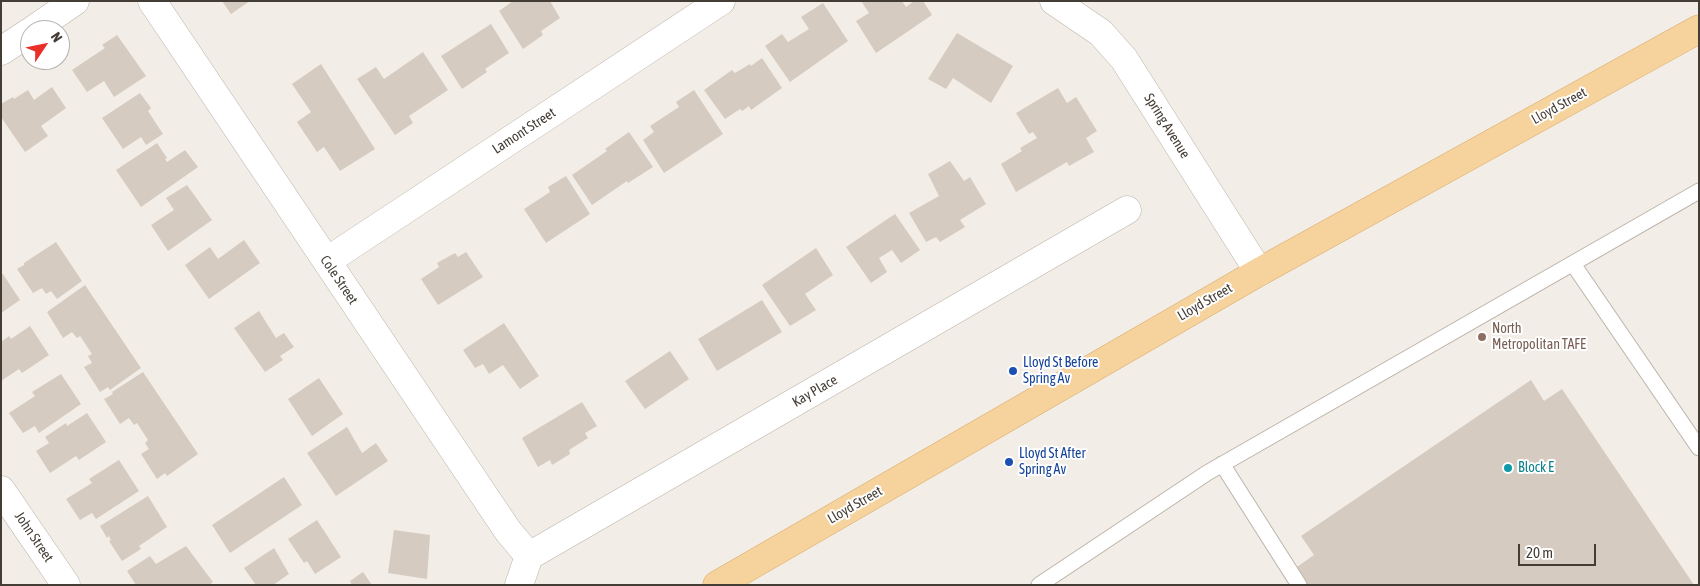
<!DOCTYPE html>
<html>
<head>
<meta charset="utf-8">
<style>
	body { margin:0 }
	#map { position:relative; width:1700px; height:586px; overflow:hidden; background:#f2ede7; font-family:"Asap Condensed",sans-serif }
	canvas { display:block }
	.frame { position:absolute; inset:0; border:2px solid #443d36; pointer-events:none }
	.north { position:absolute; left:20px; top:20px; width:50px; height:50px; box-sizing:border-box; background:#fff; border:1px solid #b4b1af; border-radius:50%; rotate:56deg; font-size:14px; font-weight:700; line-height:20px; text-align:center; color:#443d36 }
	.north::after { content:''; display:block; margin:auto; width:18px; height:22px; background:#e92f27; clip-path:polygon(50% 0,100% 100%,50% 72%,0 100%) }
	.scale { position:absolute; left:1518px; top:544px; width:78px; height:22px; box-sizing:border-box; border:2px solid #443d36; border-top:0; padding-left:6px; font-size:15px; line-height:18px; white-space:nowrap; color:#443d36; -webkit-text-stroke:4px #fff; paint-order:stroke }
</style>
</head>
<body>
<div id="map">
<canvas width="1700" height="586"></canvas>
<div class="frame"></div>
<div class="north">N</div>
<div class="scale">20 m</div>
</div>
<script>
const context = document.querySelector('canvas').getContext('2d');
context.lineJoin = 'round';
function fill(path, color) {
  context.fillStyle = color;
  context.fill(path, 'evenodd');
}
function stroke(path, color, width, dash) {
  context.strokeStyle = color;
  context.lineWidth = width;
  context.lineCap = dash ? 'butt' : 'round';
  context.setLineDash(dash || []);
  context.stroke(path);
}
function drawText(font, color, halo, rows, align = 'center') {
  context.font = font + ' "Asap Condensed",sans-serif';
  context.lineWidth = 4;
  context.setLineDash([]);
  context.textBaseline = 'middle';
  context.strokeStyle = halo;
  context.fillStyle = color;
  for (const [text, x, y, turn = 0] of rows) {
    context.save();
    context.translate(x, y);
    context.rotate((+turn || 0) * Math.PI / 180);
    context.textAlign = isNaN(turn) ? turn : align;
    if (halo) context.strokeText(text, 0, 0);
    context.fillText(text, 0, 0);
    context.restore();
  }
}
const building = new Path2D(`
	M222,1H250L231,14Z
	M513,1H550L560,18L541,31L543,35L523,49L499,11Z
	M861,1H902L906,7L914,1H923L932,15L876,53L856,21L869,13Z
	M823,3L848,41L790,82L765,46L782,34L788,42L809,29L801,17Z
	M491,24L509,53L485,69L487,72L462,89L441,56Z
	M957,33L1013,66L991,103L953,78L946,89L928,79Z
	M117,35L146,76L114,97L104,81L87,92L72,70L105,48L102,45Z
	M423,52L448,90L409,116L413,123L395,135L357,79L376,67L384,79Z
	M762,58L782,88L751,110L749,106L742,111L740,109L725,119L704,90L732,70L735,73L750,64L751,66Z
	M321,64L375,149L340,171L324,147L317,152L297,122L311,112L292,84Z
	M52,87L66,108L41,126L48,136L25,152L1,117V104L13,97L14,99L28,90L34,100Z
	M1058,88L1067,103L1076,97L1097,131L1086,138L1094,152L1069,166L1067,162L1016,192L1001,164L1022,151L1020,148L1037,138L1033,132L1029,134L1016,113Z
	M694,90L723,134L664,173L643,140L654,132L650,126L679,107L676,102Z
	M140,93L151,108L148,111L163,134L146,145L141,137L123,149L102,118Z
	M629,132L653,167L628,183L627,181L592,205L572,175L607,151L605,149Z
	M157,143L167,158L165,159L167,162L185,150L198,167L141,207L116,170Z
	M950,161L964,181L970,177L986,204L960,220L965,227L940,242L936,237L926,242L909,213L939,196L928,174Z
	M566,176L590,214L546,243L524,209L550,192L548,187Z
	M187,185L212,220L168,251L151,225L174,210L166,198Z
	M895,214L920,250L901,263L892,250L879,258L887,272L871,283L846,247Z
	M244,240L260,263L209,299L185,265L210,247L218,259Z
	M56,242L82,281L57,299L51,291L46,294L42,288L33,293L17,269L24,265V263Z
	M816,248L833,275L805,294L816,310L790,326L762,285Z
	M466,252L483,277L438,305L421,279L439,267L437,263L455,253L458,257Z
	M3,274L20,300L1,313V275Z
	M85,285L141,368L110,390L108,387L100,392L84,367L92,363L88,356L92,354L80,336L77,338L72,332L63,338L47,312Z
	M762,300L782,332L717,371L698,339Z
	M259,311L276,338L284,333L294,347L280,356L283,360L265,372L234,328Z
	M504,323L539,376L520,389L503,365L489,374L483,364L475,368L463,350Z
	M30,326L49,355L22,373L19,369L1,381V342L9,336L11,339Z
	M670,351L689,379L645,409L625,381Z
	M143,372L198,454L167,476L165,473L157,479L141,454L149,449L145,443L148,440L137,423L134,425L129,418L120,424L104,399L113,394L112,392Z
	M61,374L81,404L39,433L35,426L23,433L9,413L35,396L32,392Z
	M319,378L343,414L312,436L288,399Z
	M1531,380L1544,401L1562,389L1694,585H1308L1297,567L1314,555L1301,536Z
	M582,402L597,426L585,433L588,438L569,450L570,454L552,465L550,460L538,467L522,438Z
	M87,413L106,442L79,460L76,456L50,473L36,451L49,443L45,437L66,423L67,426Z
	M347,427L362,453L376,443L388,461L336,496L307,453Z
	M119,460L139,491L96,519L92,513L80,520L66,499L92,483L89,479Z
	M284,477L302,505L230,553L212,525Z
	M148,496L167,527L139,546L141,549L122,561L109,541L111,540L109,536L107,538L100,526Z
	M317,520L341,557L315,574L307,561L304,563L288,539Z
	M394,530L430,535L427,579L388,573Z
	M186,546L213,582L209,585H136L127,571L150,556L156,564Z
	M274,548L289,574L273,585H256L244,568Z
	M363,572L372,585H352L350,581Z`);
const lane = new Path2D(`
	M1573,264L1699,448
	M1222,464L1299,585
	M1039,585L1207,473L1699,191`);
const street = new Path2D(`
	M152,1L508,531L529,556
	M1054,1L1101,33L1124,59L1259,272
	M33,30L75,1
	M1,51L30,32
	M327,261L721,1
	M1,490L66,585
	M519,585L529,556L1127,210`);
const primary = new Path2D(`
	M717,585L1259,272L1699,29`);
const markers = [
	[1482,337,5,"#8d6e63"],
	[1013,371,5,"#1a4fb4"],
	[1009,462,5,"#1a4fb4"],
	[1508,468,5,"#0f9aa8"]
];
const streetNames = [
	["Lloyd Street",1559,106,-29],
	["Spring Avenue",1167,126,58],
	["Lamont Street",524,131,-33],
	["Cole Street",339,280,56],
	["Lloyd Street",1205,302,-30],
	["Kay Place",815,391,-30],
	["Lloyd Street",855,505,-30],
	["John Street",34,537,56]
];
const educationNames = [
	["North",1492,329],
	["Metropolitan TAFE",1492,345]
];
const transitNames = [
	["Lloyd St Before",1023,363],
	["Spring Av",1023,379],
	["Lloyd St After",1019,454],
	["Spring Av",1019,470]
];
const cultureNames = [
	["Block E",1518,468]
];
fill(building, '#d6cbc0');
stroke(lane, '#bdb4aa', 17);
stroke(street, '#bdb4aa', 29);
stroke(primary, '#daad6d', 29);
stroke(lane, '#fff', 15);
stroke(street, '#fff', 28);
stroke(primary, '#f6d39c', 28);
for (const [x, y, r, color] of markers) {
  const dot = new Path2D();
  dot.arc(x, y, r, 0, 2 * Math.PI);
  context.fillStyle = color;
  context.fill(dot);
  stroke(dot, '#fff', 2);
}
drawText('14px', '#443d36', '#fff', streetNames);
drawText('14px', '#785e54', '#fff', educationNames, 'left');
drawText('14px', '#164399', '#fff', transitNames, 'left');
drawText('14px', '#0d838f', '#fff', cultureNames, 'left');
</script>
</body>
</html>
